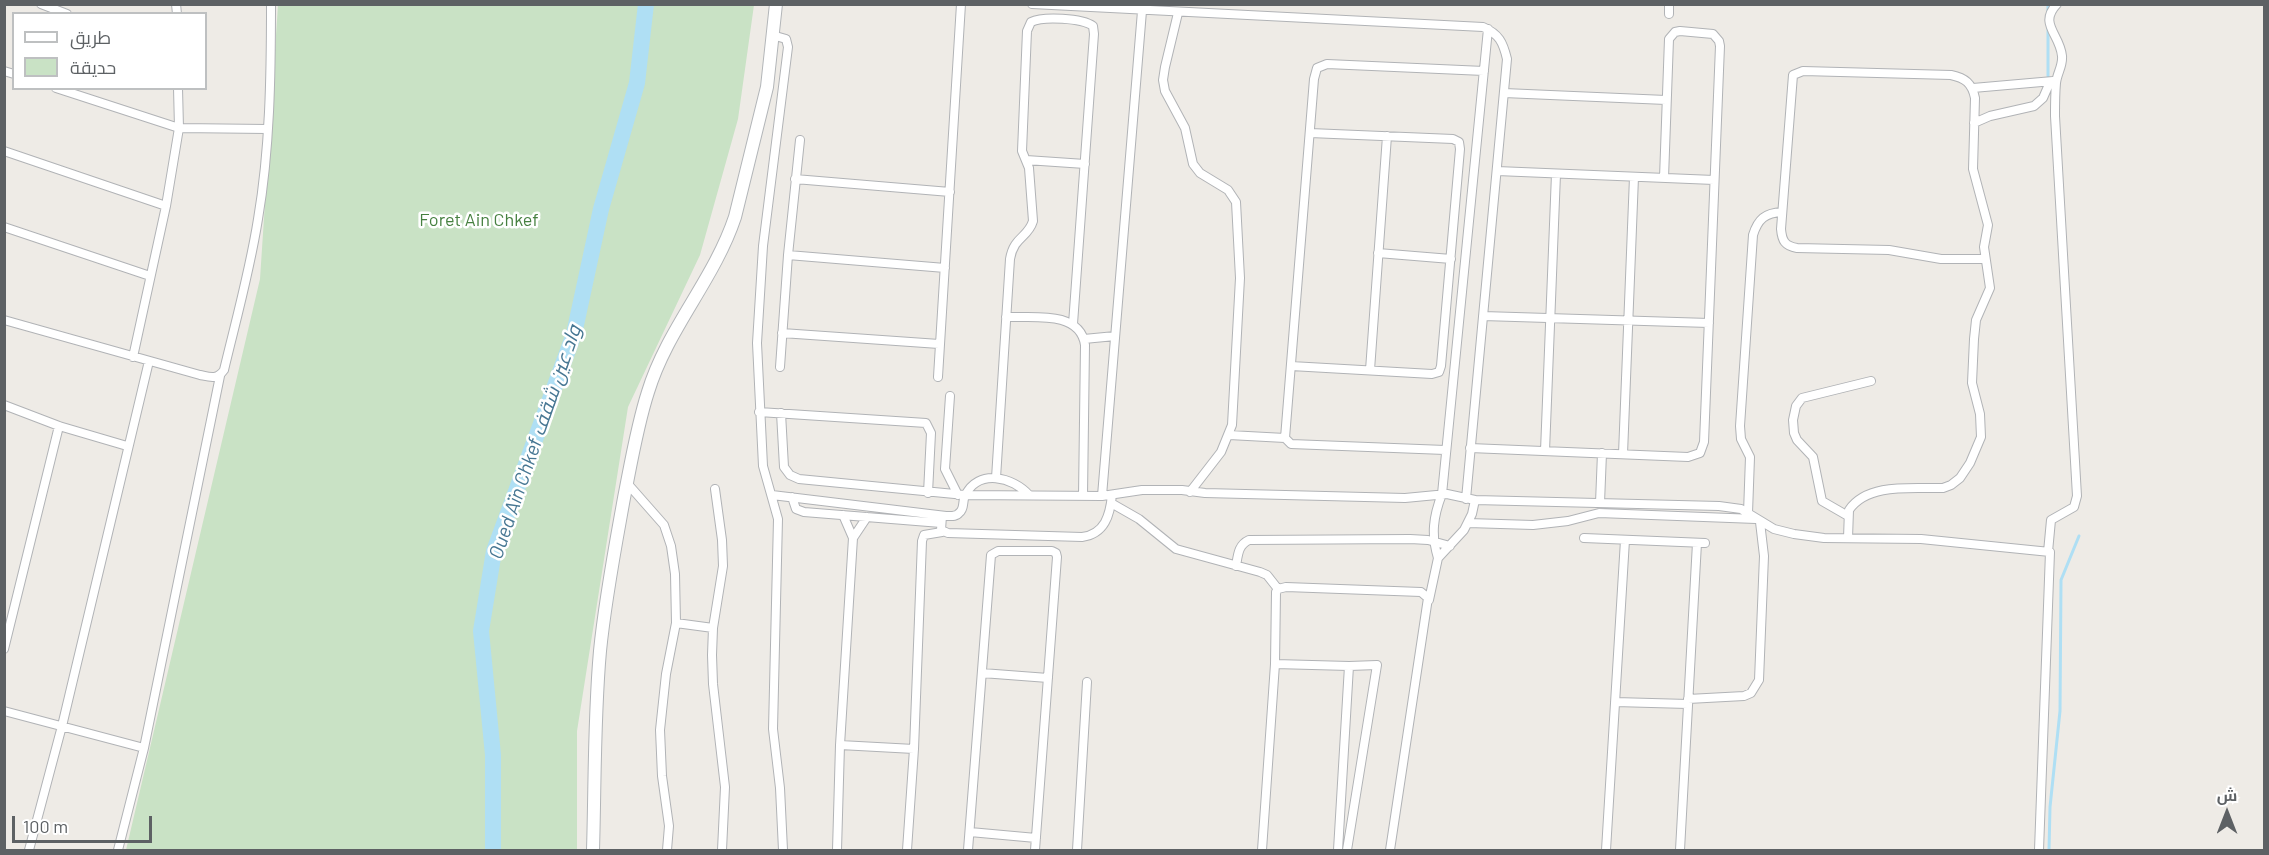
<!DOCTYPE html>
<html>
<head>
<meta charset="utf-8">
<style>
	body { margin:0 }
	#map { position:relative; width:2269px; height:855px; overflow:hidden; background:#eeebe6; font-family:Barlow,Cairo,sans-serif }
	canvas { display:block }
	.frame { position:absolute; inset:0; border:6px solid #5d6164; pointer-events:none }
	.legend { position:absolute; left:12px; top:12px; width:195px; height:78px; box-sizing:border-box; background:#fff; border:2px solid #bec0c1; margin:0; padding:8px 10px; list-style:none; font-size:18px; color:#5d6164 }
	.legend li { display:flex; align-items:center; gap:12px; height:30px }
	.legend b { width:30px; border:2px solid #bec0c1 }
	.north { position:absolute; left:2197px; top:783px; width:60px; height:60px; -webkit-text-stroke:4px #fff; paint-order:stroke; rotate:0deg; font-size:16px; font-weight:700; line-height:24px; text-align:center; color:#5d6164 }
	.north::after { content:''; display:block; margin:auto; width:21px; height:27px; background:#5d6164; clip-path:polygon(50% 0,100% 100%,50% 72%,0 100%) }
	.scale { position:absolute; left:12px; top:816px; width:140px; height:27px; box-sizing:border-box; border:3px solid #5d6164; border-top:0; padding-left:8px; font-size:18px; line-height:21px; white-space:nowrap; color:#5d6164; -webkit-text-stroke:4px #fff; paint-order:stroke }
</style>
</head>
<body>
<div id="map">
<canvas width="2269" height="855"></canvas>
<div class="frame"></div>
<ul class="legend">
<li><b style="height:8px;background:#fff"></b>طريق</li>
<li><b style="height:16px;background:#c9e2c5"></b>حديقة</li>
</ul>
<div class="north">ش</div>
<div class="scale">100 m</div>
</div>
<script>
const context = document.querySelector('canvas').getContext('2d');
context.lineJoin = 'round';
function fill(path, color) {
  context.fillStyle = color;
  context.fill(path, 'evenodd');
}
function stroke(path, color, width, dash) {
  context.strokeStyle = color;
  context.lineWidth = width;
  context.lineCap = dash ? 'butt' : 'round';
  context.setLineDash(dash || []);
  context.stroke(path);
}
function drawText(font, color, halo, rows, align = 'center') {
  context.font = font + ' Barlow,Cairo,sans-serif';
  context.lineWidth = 5;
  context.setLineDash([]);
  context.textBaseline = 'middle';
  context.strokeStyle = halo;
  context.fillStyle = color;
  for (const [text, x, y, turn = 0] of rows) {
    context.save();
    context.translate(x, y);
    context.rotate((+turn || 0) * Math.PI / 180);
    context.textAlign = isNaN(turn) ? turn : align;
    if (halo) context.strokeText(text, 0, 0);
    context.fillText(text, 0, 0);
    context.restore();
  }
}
const green = new Path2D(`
	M278,5H754L738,119L700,255L628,407L577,731V850H126L260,279Z`);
const stream = new Path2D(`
	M2048,4V14
	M2048,27V76
	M2049,850L2050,807L2060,711L2061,580L2079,536`);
const river = new Path2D(`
	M493,850V755L481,631L494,551L574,334L601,209L637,83L646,4`);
const street = new Path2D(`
	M41,4L67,14
	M176,4L177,14
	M1032,4L1483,27C1499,34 1503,42 1507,59L1466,499
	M1178,13L1165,67L1163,80L1165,91L1185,128L1193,164L1200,173L1228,190L1236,202L1240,278L1232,425L1221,452L1190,492
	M1669,14V4
	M772,35L786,39L788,47L763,246L757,343L763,466L778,519L773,729L780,788L783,850
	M4,71L14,74
	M56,88L179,128L267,129
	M1973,88L2053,81
	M1504,93L1666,100
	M1974,123L1990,116L2034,106L2043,98L2050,82
	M4,151L166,206
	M1026,160L1085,164
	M1497,171L1714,180
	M795,179L950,192
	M4,227L150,276
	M1378,253L1451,259
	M788,255L945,268
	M1483,316L1709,323
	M1006,317C1032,318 1080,310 1085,345L1083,496
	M4,320L200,375C210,377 217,380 224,370C236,320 250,270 258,219C270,149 271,75 271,4
	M782,333L939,344
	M1084,339L1115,336
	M133,357L166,206L179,128L178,88
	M1291,366L1432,374L1439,372L1441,366L1460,149L1459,142L1453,139L1310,133
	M780,367L788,255L800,140
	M1370,370L1387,136
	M938,377L961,4
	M950,396L945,469L958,495
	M4,405L59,426L127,446
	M759,412L926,423L931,433L928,493
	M781,413L784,467L790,475L799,479L965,495L1102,496L1142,490H1182L1205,493L1405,498L1447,494L1475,500L1719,506L1741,509L1774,529L1794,534L1824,538L1921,539L2050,552L2039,850
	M1229,435L1285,438
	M1470,448L1688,457L1700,453L1704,442L1720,46L1719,41L1713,34L1680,31L1675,32L1669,39L1664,178
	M1445,450L1291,444L1285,438L1314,79L1317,68L1327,64L1484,71
	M1545,451L1556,174
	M1623,454L1634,177
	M996,478L1010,259C1014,236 1028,238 1033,221L1029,168L1022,151L1027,31L1031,22C1043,16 1082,18 1093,26L1094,34L1073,324
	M627,483L664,525L671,546L675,574L676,623L666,674L660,730L662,776L669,826L667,850
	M715,489L722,540L723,566L713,628L712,655L713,684L725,787L722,850
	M772,495L946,516C951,516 956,517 959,513C965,509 962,501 965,496C978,468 1013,477 1029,495
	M1102,496L1142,11
	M792,497L796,509L804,512L941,523
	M1111,503L1139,519L1176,549L1260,572L1267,575L1278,589
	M1600,503L1602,453
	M1748,513L1750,457L1741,439L1740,426L1753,235C1758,219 1765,213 1782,212
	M942,516L941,530L948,533L1082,537C1105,534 1110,515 1112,495
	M1848,516L1822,501L1813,457L1797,440L1794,433L1793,420L1796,406L1802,398L1871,381
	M1468,523L1533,525L1568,521L1599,513L1756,519
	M853,538L867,517
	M1584,538L1705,543
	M1848,538L1849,510C1868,482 1914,489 1943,488L1951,485L1960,478L1970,463L1981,437L1980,414L1972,383L1974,339L1976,320L1990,288L1984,247L1988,225L1973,169L1975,98C1972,83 1965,78 1951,75L1803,71L1793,75L1781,229C1782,241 1785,246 1797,248L1889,250L1941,259H1985
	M2048,552L2051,520L2074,507L2077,496L2055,116C2055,105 2055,94 2056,83C2057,73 2063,66 2062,56C2060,34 2038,24 2057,4
	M1438,558C1431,535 1433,517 1442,494L1488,29
	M1236,566C1238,555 1238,545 1249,540L1410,539L1428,540L1450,546
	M1429,600L1438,558L1464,530L1472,514L1475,500
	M676,623L713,628
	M4,649L59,426
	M1275,664L1349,666L1377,665L1347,850
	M982,673L1048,678
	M1688,699L1744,696L1751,693L1759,680L1764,556L1760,522
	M1615,702L1688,704
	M4,711L144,748
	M840,745L914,749
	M970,832L1036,838
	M29,850L62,726L149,361
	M118,850L144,748L220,376
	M837,850L840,745L853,538L843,515
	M907,850L914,749L922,541L924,535L942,532
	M968,850L991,555L998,551H1052L1056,553L1057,557L1035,850
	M1077,850L1087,682
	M1262,850L1275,664L1276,592L1278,589L1286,587L1421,592L1428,598L1390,850
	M1338,850L1349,666
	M1606,850L1625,540
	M1680,850L1697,543`);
const secondary = new Path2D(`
	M593,850C595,784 594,717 600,651C605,600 615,548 624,498C631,463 637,426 648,392C667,329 714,280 735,217L767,87L776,4`);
const parkNames = [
	["Foret Ain Chkef",479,220]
];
const waterNames = [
	["Oued Aïn Chkef واد عين شقف",535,442,-71]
];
fill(green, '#c9e2c5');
stroke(stream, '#afdff4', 3);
stroke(river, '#afdff4', 16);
stroke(street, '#b1b3b6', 10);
stroke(secondary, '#b2b5b8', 14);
stroke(street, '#fff', 8);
stroke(secondary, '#fff', 12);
drawText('18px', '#468040', '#fff', parkNames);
drawText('italic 20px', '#477793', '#fff', waterNames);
</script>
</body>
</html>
